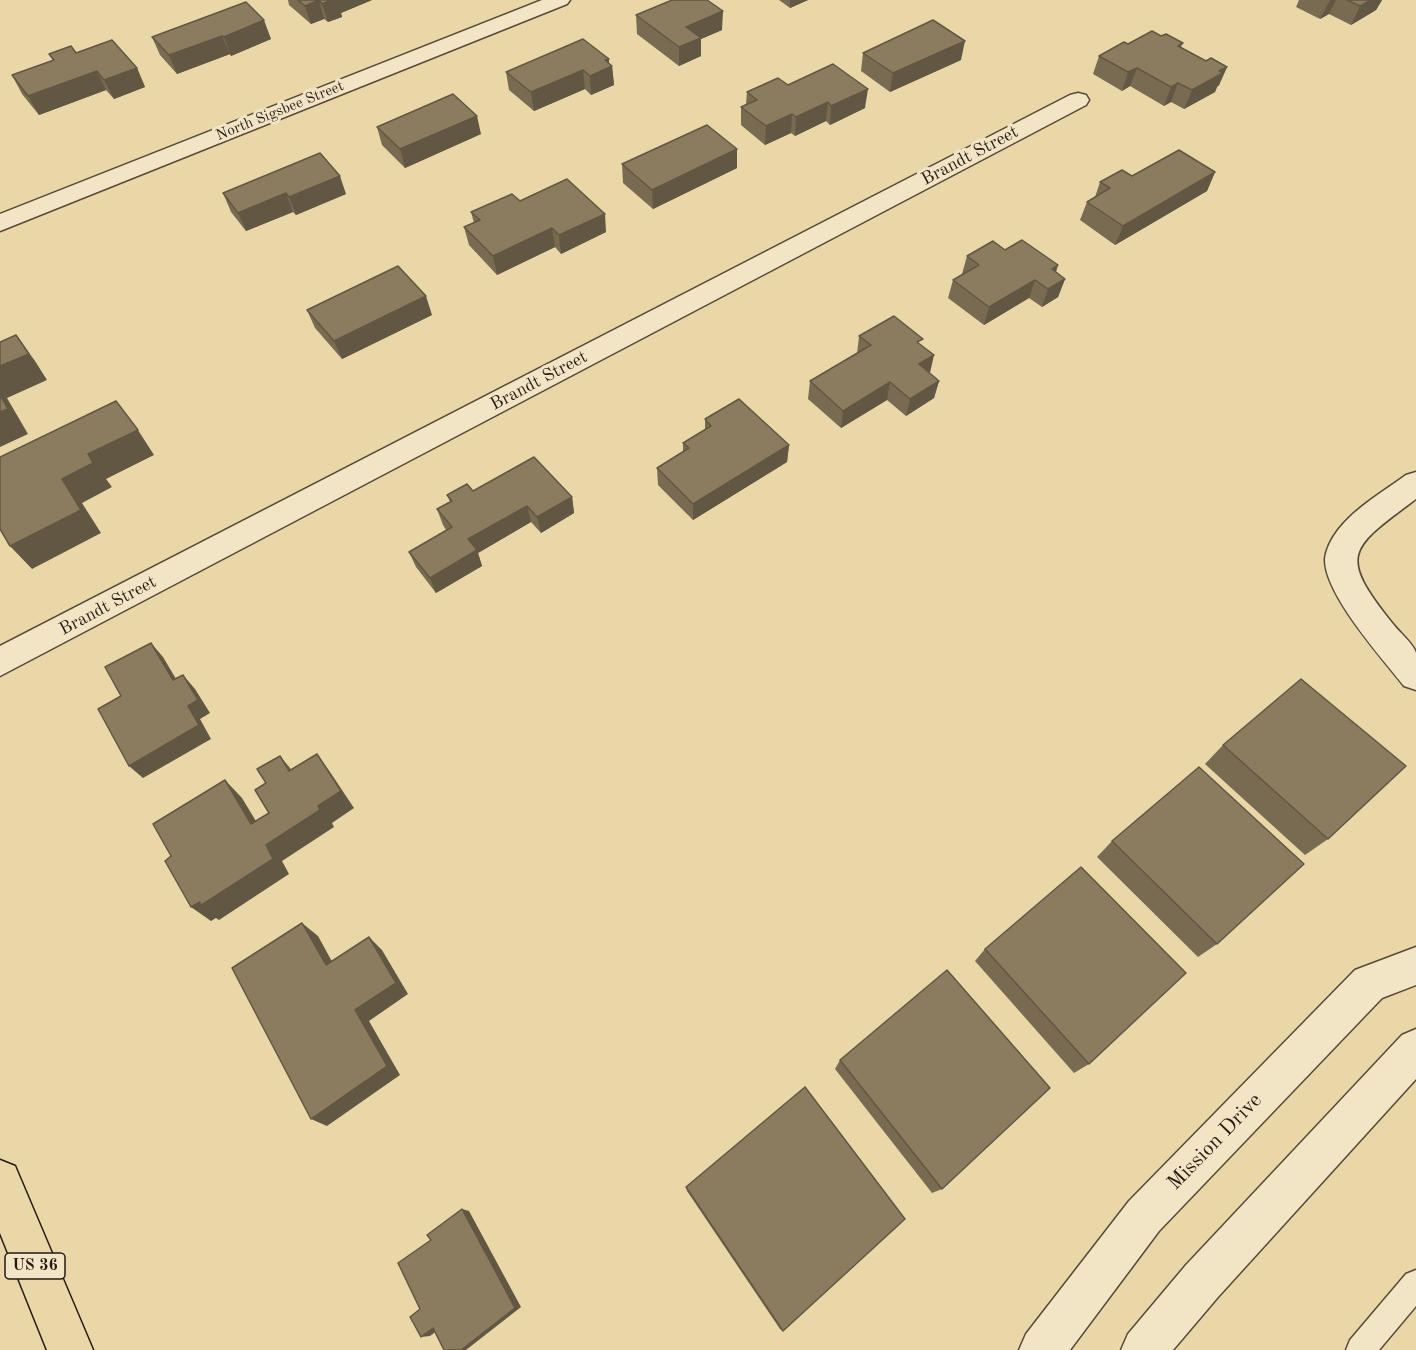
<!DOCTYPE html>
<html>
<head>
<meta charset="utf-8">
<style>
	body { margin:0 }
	canvas { display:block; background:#ead7a7 }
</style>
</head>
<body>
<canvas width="1416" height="1350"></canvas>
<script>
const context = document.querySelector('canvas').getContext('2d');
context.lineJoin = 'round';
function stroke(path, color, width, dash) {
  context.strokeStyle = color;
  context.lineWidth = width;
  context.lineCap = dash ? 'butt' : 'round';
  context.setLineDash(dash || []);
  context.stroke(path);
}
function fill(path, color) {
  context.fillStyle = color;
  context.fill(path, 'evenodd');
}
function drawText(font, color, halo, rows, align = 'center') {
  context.font = font + ' "Old Standard TT",serif';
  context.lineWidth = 6;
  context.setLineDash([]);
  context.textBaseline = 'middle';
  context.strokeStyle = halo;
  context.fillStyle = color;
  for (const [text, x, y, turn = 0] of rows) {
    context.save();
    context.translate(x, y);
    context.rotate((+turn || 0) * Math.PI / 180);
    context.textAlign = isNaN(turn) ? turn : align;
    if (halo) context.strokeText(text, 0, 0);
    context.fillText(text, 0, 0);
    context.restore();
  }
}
const service = new Path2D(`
	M1416,1270V1306L1379,1350H1346L1350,1340L1406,1274Z`);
const minor = new Path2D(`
	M542,0H570L567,4L0,231V214Z
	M1078,93L1086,95L1089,100L1086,105L0,676V646L1070,95Z
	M1416,472V499C1349,549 1337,554 1393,624C1399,632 1414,644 1416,653C1416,664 1416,679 1416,690L1404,686C1383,659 1324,594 1325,559C1326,549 1332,538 1338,530C1356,507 1383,492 1406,475Z
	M1416,947V985L1382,998L1159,1231L1070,1350H1019L1026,1334L1129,1201L1355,970Z
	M1416,1029V1079L1218,1297L1173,1350H1121L1128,1334L1186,1265L1402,1035Z`);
const primary = new Path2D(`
	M0,1160L15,1166L93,1350H47L0,1233Z`);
const wall = new Path2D(`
	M288,0H372L341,13L342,17L328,22L324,19L311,24L289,5Z
	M779,0H808L790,8Z
	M1299,0H1382L1376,10L1351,25L1329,14L1320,19L1296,7Z
	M246,2L271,39L231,56L230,54L177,74L160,55L152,37Z
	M636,15L722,30L701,39V56L679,66L637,34Z
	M1161,36L1183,43L1181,47L1206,61L1227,67L1219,85L1217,87L1215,92L1184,109L1171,102L1164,106L1130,86L1122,91L1093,74L1099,56L1128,44Z
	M76,53L137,68L145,87L114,99L106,90L39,115L22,94L12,75L53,61L49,54Z
	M863,53L961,60L890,92L861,71Z
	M612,66L614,85L591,95L585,89L534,111L509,90L506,72Z
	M788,85L865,108L830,125L826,121L795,136L791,133L765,145L741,125V107L746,104L747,92Z
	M377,127L481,134L405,168L382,145Z
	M737,149V168L653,209L623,183L622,164Z
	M1215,172L1207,191L1115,245L1080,220L1087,202L1095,197L1100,182Z
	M223,193L346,194L296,215L293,212L246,231L231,212Z
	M520,201L606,232L561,254L555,247L497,275L469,245L464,227L474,223L471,212Z
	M1005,250L1058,265L1056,272L1065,279L1058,297L1042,307L1029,298L984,325L948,298L953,280L962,274L967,256Z
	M307,310L432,315L342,359L315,328Z
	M859,336L921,345L929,373L939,381L934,398L906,416L887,400L841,428L808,399L810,381L857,354Z
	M705,419L789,445L787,462L693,520L658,485L657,468L683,452V443L705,430Z
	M473,491L572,497L574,513L541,533L531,522L478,553L482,566L436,593L416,567L409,552L446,530L443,525L437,509L450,502L447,495Z
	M1223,745L1328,839L1305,855L1205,764Z
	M1112,841L1217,944L1198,957L1097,857Z
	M985,949L1089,1064L1074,1073L975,961Z
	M840,1060L942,1189L932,1193L835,1069Z
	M686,1187L783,1331L780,1329L687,1191Z`);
const shadedWall = new Path2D(`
	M319,0L324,19L311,24L305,6Z
	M331,0H372L341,13L342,17L328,22L322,4Z
	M790,0H808L790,8Z
	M1330,0H1336L1329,14L1320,19Z
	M1371,0H1382L1376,10L1351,25L1360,6Z
	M723,11L722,30L701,39V56L679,66V47L686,27Z
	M264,20L271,39L231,56L224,37Z
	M222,36L230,54L177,74L169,55Z
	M965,41L961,60L890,92L893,73Z
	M609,59V68L612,66L614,85L591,95L590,76L605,60Z
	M1227,67L1219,85L1217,87L1215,92L1184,109L1192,90Z
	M137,68L145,87L114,99L104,80Z
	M1137,68L1130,86L1122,91L1128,72Z
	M583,70L585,89L534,111L531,92Z
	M97,71L106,90L39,115L28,96Z
	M1178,83L1171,102L1164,106L1171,87Z
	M868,89L865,108L830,125L831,106Z
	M828,102L826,121L795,136L796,117Z
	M792,114L791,133L765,145L766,126Z
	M477,116L481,134L405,168L400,149Z
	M737,149V168L653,209L652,190Z
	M1215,172L1207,191L1115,245L1123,226Z
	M340,176L346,194L296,215L289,197Z
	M286,193L293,212L246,231L238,213Z
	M605,214L606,232L561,254L559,235Z
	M552,228L555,247L497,275L493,256Z
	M1058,265L1052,283V269Z
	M1065,279L1058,297L1042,307L1048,289Z
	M1035,280L1029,298L984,325L989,307Z
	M426,296L432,315L342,359L334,341Z
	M16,335L35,361L47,380L7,398L28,434L0,447V366Z
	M934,355L930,373L919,364Z
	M939,381L934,398L906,416L910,399Z
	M890,382L887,400L841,428L843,411Z
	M138,430L154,455L106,479L112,487L82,503L101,533L32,569L10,546L62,479L88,454Z
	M789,445L787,462L693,520V504Z
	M572,497L574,513L541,533L537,517Z
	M527,506L531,522L478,553L482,566L436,593L430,578L468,539Z
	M151,643L163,657L185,694L173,680Z
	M183,675L195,689L210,713L200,719L211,739L143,778L129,766L188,706Z
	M317,754L330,772L354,808L332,823L334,827L282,861L289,874L219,920L216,918L211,921L191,907L266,845L318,806Z
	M280,756L295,774L289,771Z
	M225,780L242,798L268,841L251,824Z
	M302,923L318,936L341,978L326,965Z
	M369,937L382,950L408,994L369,1021L400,1075L327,1126L311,1119L355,1010Z
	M462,1209L469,1211L521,1307L466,1350H461Z
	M442,1327L430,1336L421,1337L433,1328Z`);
const building = new Path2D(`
	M298,0H331L322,4L319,0L305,6Z
	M672,0H707L723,11L686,27L701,38L679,47L636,15Z
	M1347,0H1371L1360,6Z
	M246,2L264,20L224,37L222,36L169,55L152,37Z
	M933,20L965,41L893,73L863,53Z
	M1152,31L1161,36L1166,34L1183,43L1178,46L1206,61L1211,58L1227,67L1219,71L1223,73L1192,90L1178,83L1171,87L1137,68L1128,72L1099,56L1124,42L1128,44Z
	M583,39L609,59L605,60L612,66L590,76L583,70L531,92L506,72Z
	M112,40L137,68L104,80L97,71L28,96L12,75L54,60L49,54L71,46L76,53Z
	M833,64L868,89L831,106L828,102L796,117L792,114L766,126L741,107L757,100L747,92L778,78L788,85Z
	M453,94L477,116L400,149L377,127Z
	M707,125L737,149L652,190L622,164Z
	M1179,150L1215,172L1123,226L1087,202L1110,188L1100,182L1122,170L1132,176Z
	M320,153L340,176L289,197L286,193L238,213L223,193Z
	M567,179L605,214L559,235L552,228L493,256L464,227L480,220L471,212L512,194L520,201Z
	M1022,240L1058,265L1052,269L1065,279L1048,289L1035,280L989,307L953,280L979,265L967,256L993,241L1005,250Z
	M398,266L426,296L334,341L307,310Z
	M894,316L923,339L917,342L934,355L919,364L939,381L910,399L890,382L843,411L810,381L871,345L859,336Z
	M16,335L29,354L0,366V342Z
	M0,395L8,409L0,412Z
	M739,399L789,445L693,504L657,468L689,448L683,443L711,426L705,419Z
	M116,401L138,430L88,454L93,463L62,479L81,510L10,546L0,529V457Z
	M534,457L572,497L537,517L527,506L468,539L477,550L430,578L409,552L452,527L437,509L452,501L447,495L467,484L473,491Z
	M151,643L173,680L183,675L198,700L188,706L199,725L129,766L98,709L121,696L105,667Z
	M1301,679L1406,766L1328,839L1223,745Z
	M317,754L341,791L318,806L320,810L266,845L273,859L200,906V902L191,907L165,861L171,856L153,824L225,780L251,824L269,813L255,790L266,783L257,769L280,756L289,771Z
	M1199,767L1304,864L1217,944L1112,841Z
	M1081,867L1186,973L1089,1064L985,949Z
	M302,923L326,965L369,937L396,983L355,1010L387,1066L311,1119L232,968Z
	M947,970L1050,1088L942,1189L840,1060Z
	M805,1087L905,1219L783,1331L686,1187Z
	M462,1209L515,1308L461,1350H444L433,1328L421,1337L410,1317L420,1309L398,1263L431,1240L427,1235Z`);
const farStreetnames = [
	["North Sigsbee Street",280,111,-22]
];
const shields = [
	[35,1266,60]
];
const shieldNames = [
	["US 36",35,1266]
];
const streetNames = [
	["Brandt Street",970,156,-28],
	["Brandt Street",539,381,-28],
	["Brandt Street",108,606,-28]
];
const nearStreetnames = [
	["Mission Drive",1215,1142,-46]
];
stroke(service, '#584937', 3);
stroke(minor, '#584937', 3);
stroke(primary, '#271a12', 3);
fill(service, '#f1e5c6');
fill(minor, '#f1e5c6');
fill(primary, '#ead7a7');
fill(wall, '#786b52');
fill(shadedWall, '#625742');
fill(building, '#8c7c5f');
stroke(building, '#625742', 1.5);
drawText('15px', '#271a12', '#f1e5c6', farStreetnames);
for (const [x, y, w] of shields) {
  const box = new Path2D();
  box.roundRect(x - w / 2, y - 13, w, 26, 4.5);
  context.fillStyle = '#f1e5c6';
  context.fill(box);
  stroke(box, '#271a12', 1.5);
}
drawText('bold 16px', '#271a12', null, shieldNames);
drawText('18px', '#271a12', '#f1e5c6', streetNames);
drawText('21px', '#271a12', '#f1e5c6', nearStreetnames);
</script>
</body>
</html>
